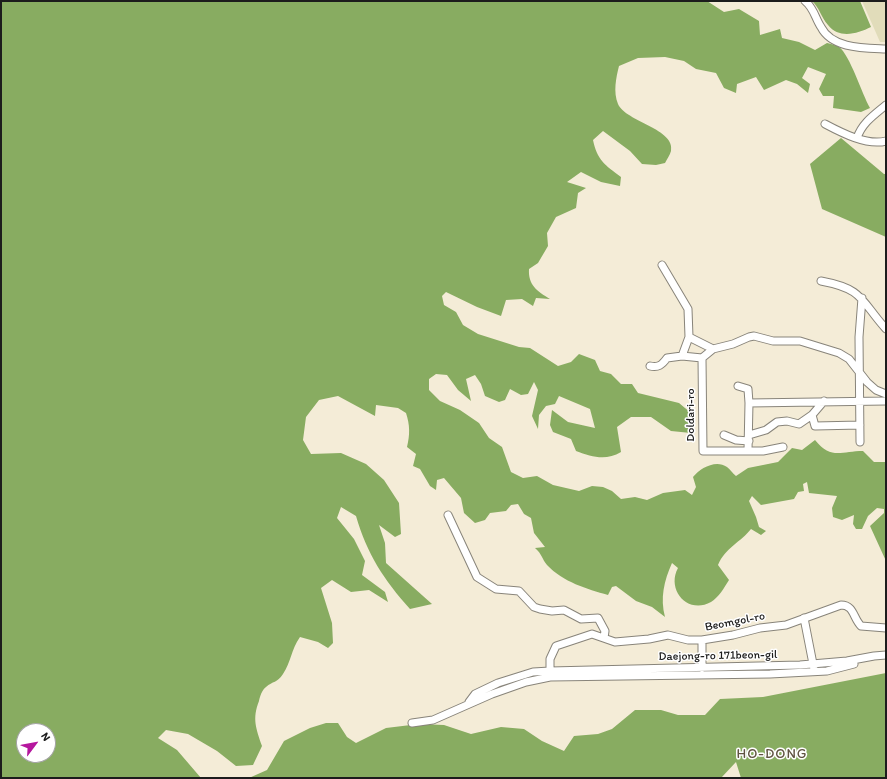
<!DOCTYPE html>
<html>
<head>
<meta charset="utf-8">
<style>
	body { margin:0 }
	#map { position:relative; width:887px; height:779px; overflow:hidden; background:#f4ecd7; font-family:Itim,sans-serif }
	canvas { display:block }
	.frame { position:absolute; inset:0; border:2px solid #1c1c1c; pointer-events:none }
	.north { position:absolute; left:16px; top:723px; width:40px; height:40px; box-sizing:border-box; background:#fff; border:1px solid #a4a4a4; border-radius:50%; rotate:58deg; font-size:11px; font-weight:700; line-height:16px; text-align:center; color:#1c1c1c }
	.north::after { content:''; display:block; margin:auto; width:14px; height:18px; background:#b5179e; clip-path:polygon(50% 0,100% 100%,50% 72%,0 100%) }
</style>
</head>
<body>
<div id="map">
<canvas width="887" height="779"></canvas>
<div class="frame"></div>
<div class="north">N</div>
</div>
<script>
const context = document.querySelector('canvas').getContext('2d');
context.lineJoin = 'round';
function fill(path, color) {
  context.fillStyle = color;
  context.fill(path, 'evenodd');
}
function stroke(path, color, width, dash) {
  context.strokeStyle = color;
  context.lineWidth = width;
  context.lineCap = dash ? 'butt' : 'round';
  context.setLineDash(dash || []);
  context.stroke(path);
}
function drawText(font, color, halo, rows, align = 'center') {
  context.font = font + ' Itim,sans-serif';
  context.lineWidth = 3;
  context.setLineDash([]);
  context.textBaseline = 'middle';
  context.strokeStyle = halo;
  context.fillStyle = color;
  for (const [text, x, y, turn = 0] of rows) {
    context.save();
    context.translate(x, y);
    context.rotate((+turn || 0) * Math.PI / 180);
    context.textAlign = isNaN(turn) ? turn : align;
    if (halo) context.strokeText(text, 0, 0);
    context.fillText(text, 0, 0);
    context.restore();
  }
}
const built = new Path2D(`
	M862,1H886V42H880Z`);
const forest = new Path2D(`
	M1,1H707L724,12L739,9L759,21L760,35L780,29L782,38L799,42L815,50L827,43C831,44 836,45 839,47C850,55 862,94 870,108L861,112L833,108L834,96H823L819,89L826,74L808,67L802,78L810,84L808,93L797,84L786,80L764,90L756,77L737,84L736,93L724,88L716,73L696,69L684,61L665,57L638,58L619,66C616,78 613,92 618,104C626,122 676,129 671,151C670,155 667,159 665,163L656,165L642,164L630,151L603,131L593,140C597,160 605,165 621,177L620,186L601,182L581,172L567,182L586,188L578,193L576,208L556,217L547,233L548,246L538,263L529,269C528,285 537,291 550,299L536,298L533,306L522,299L506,300L501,316L477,307L446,292L442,296L444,305L456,312L463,325L478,334L519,347L530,348L558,366L571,362L579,354L595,360L600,371L611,374L621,384H632L638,393L679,403L691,413L694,427L691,433L671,431L651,417H631L617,427L621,452C606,461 592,457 576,451L571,439L553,432L550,425L552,410L568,422L595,428L590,409L559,396L555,404L546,406L539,415L538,429L532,416L538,390L534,382L528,394L521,395L510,389L505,400L499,402L485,396L481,384L475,375L466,379L471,401L458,390L447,375L436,374L429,379V390L440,401L460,410L479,423L489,438L502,447L511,472L523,478L537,476L553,485L579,491L592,486L603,487L612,491L621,499L635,497L647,500L663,493L685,490L692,495L696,487L693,477C700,468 716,459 727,467C730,469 733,474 736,476L748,468L778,462L792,448L802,450L815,440C831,460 841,451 863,451L874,462H886V561L870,526L884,513V509L877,508L868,516L862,529H856L853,524L854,515L842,520L833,517L832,508L837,496L809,493L807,482L803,484L804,491L798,492L794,499L761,505L752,496L749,501L756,517L759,527L766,531L761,535L751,529C741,542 725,548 718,565L729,580C724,588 719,597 711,602C688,615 666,590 678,568L672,563C664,581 660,598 665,617L652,607L636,601L616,586L612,587L608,595C587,589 563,582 547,565C542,559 542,554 535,548L545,547L534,533L531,518L524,514L518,504L511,505L506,511L490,513L485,520L475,523L464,513L461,498L444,478L437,480L436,490L430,486L420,469L413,466L416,454L407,447C410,435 410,425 406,413L398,408L376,405L375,416L338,396L319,400L306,417L303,440L311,454L341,453L366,464L384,480L399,503L401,534L395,537L379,525L385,543L386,563L432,604L410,609C384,580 367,554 356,516L341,507L337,518L354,539L365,561L362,575L385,592L388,602L369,590L351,592L332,580L321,588L332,623L333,643L328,648L318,642L300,637C291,650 291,662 283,674C277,683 273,681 266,687C262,690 260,696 259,701C252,719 256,728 262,746L253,765L236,766L217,751L188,734L166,730L158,738L177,750L201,778H1ZM24,731H48V755H24Z
	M812,1H860L871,27C857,34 839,39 828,25C821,17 819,7 812,1Z
	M841,138L884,174H886V237L822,209L810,164Z
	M886,673V778H741L736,762L721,778H249L267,770L284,741L310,728L326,723H338L347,737L356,743L386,728L419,724L444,725L471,734L501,727L524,729L542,741L564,751L574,736L598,734L612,729L635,710H661L678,715H705L720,699L763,697Z`);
const minor = new Path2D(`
	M805,1C814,8 815,18 821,27C832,49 865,48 886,49
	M825,124C842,133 867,146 886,141
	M857,138C862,123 874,115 886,105
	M662,265L688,309L689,337L682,356
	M821,281C864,289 860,300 886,329
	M689,337L713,349
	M702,358L713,349L733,344L749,337L754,336L773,341H800L839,353L849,359L867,382L876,390L886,394
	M702,358L703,451H763L783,447
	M650,366C658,368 662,365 667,358L682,356L702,358
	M738,386L748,389L749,403L748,450
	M749,403L886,401
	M812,415L815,426L860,425
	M724,435L736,440L749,441
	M749,435L766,430L777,422L787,421L799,424L812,415L824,401
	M860,442L859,337L862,298
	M448,515L477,577L496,589L519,591L534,607L540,609L552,611L564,610L581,619L598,618L605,631L604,638
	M804,618L814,669
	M886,628L861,626C853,618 854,605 841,605L786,625L760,628L733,635L702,640H688L668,635L649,639L615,642L592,634L556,646L550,659V671L800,665L847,661L874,656L886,655
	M702,640V668
	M469,702L475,694L498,683L533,672L550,671V675
	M412,723L433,720L492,694L526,682L550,677L770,674L827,671L854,664`);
const streetNames = [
	["Doldari-ro",691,415,-90],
	["Beomgol-ro",735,622,-11],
	["Daejong-ro 171beon-gil",718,656,-1]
];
const quarterNames = [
	["HO-DONG",772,754]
];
fill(built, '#e1dcba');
fill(forest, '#88ac61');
stroke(minor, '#88847a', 9);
stroke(minor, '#fff', 7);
drawText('12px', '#1c1c1c', '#fff', streetNames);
context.letterSpacing = '1px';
drawText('14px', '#605342', '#fff', quarterNames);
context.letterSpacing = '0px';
</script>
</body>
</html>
